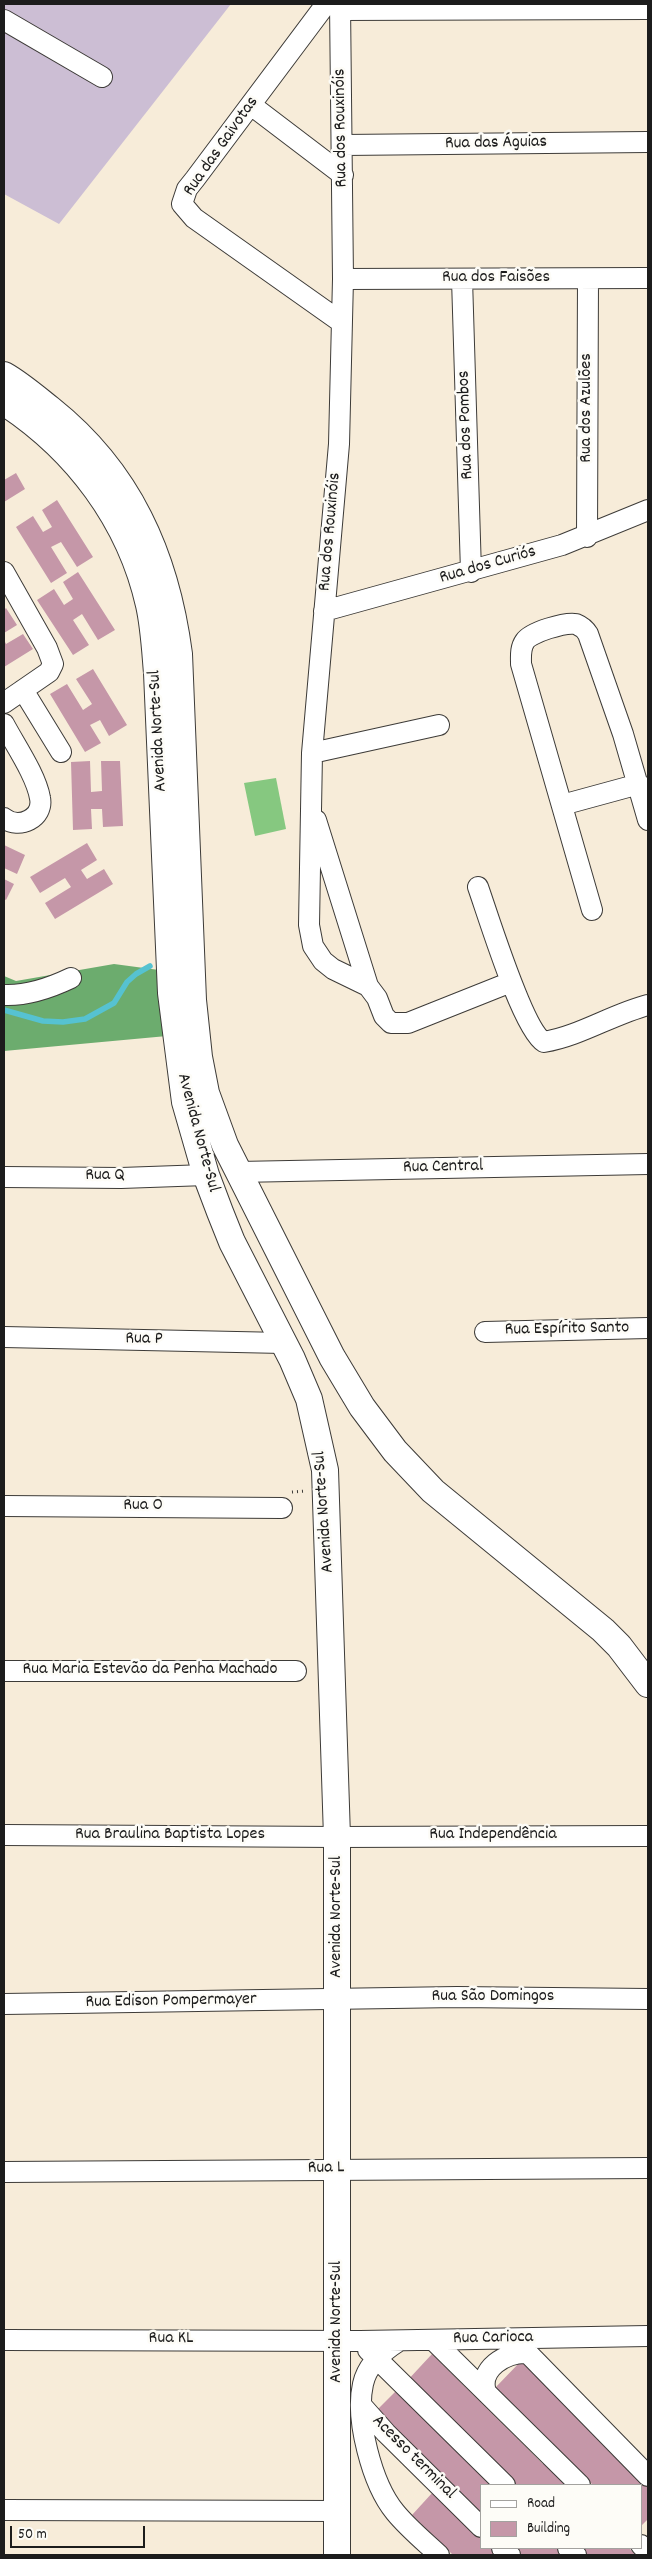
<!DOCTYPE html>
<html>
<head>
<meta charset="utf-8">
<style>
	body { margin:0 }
	#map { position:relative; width:652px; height:2559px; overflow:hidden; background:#f7ecd9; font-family:Dekko,sans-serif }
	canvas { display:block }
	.frame { position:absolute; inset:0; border:5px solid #1c1c1c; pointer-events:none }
	.legend { position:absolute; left:480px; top:2484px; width:162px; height:65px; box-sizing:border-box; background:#fdfcf7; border:1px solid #a3a29f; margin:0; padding:6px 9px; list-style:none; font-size:15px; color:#1c1c1c }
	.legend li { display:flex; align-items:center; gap:10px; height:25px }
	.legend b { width:25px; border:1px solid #a3a29f }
	.scale { position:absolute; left:10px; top:2526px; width:135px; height:22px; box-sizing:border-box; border:2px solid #1c1c1c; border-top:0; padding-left:6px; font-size:15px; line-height:18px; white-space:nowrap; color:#1c1c1c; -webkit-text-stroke:4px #fdfcf7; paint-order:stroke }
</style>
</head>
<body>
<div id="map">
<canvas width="652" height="2559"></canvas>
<div class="frame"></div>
<ul class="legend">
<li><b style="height:6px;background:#fff"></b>Road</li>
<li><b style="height:14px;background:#c597a8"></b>Building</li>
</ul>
<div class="scale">50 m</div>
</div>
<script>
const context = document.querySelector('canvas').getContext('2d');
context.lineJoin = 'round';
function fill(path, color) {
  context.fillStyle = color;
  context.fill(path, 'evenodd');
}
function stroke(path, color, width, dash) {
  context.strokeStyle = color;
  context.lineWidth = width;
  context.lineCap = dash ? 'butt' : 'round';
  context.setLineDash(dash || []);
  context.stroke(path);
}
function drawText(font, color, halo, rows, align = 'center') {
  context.font = font + ' Dekko,sans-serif';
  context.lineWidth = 5;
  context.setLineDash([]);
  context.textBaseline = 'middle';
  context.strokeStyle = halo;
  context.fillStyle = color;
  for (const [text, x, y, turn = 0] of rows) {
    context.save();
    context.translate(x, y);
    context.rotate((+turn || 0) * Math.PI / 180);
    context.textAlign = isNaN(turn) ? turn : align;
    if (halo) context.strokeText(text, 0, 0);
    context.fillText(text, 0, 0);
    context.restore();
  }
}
const industrial = new Path2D(`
	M4,4H231L59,224L4,194Z`);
const green = new Path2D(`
	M276,778L286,829L255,836L244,783Z`);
const forest = new Path2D(`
	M114,964L159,970L167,1036L4,1051V976L16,981Z`);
const stream = new Path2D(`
	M4,1010L43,1021L63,1022L85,1019L114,1003L127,982L136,974L150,966`);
const building = new Path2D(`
	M16,473L25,489L4,502V480Z
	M57,500L93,557L77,567L61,542L51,547L67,573L51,583L16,527L33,516L43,532L52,527L42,510Z
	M78,572L115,630L98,640L82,614L73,620L89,645L73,655L37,600L54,589L64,605L73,599L63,582Z
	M6,608L17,625L4,633V610Z
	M23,634L33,649L4,667V640L6,644Z
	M93,669L127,725L109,736L100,720L90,725L101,743L85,752L50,694L67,684L83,710L92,704L76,679Z
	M90,761L91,792L102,791L101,761H120L123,826L103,827L102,809H91L92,829L73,830L71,762Z
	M87,843L97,860L81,870L87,879L104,869L113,884L55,919L45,903L71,887L65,878L40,893L30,877Z
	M4,845L25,855L17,874L4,868Z
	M4,879L14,884L6,900L4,899Z
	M432,2354L543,2464L557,2451L494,2389L522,2360L648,2488V2519L641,2526V2485H593L576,2469L562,2481L566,2485H512L406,2382Z
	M399,2388L497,2485H481V2516L375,2412Z
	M433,2492L481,2533V2548H502L500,2555H453L412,2515Z
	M514,2548H561L568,2555H522Z
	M577,2548H629L636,2555H584Z`);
const path = new Path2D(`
	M292,1492L306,1491`);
const minor = new Path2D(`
	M326,4L195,179L187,189L182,204L194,218L341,322
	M340,4L343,279L339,444L312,753L309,925L313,946L323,961L333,969L368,986L377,998L384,1016L391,1023H408L511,982
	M340,10L648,9
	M4,20L102,77
	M251,105L343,175
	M343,145L648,142
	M343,279L648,278
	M462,279L471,572
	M587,537L588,279
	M4,572L47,648L53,664L49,672L4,703
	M324,611L562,545L648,510
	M23,690L61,752
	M4,724C15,745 36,775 40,798C44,818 19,830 4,818
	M312,753L439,725
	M562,805L639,784
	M316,820L368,986
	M478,887C488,915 523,1030 544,1042C580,1036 613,1014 648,1005
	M592,910L521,664C521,656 520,648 525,641C531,632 565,622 576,624C581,626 585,629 588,634L623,734L648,820
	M4,995C26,996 50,988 71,978
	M238,1172L648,1164
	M4,1177L121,1178L206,1175
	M485,1332L648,1328
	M4,1337L283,1343
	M4,1506L282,1508
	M4,1671H296
	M4,1835L337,1837L648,1836
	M4,2004L457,1997L648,1999
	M4,2172L648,2168
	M514,2339L648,2476
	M4,2340L360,2341L648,2336
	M433,2340L580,2485
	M399,2341C383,2351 367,2365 363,2384C355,2419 372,2484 395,2512C408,2528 424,2541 439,2555
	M368,2350L505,2485
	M486,2392C478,2369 506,2352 526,2353
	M362,2406L386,2433L481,2527
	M4,2510L337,2511
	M641,2545L648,2552
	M502,2548L510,2555
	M568,2548L576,2555`);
const major = new Path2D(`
	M4,375C20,384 35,397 50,409C129,472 166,555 179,654L193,1000L199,1057L206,1093L225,1145L332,1357L362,1407L395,1451L433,1491L603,1630L619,1646L648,1684
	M4,402C76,449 130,520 149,605C154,627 155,650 157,673L171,993L185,1102L206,1175L220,1212L232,1242L292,1359L309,1399L325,1470L337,1837V2555`);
const streetNames = [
	["Rua dos Rouxinóis",342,128,-91],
	["Rua das Águias",496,144,-1],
	["Rua das Gaivotas",222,147,-55],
	["Rua dos Faisões",496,279],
	["Rua dos Azulões",588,408,-90],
	["Rua dos Pombos",467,425,-92],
	["Rua dos Rouxinóis",331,532,-85],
	["Rua dos Curiós",488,566,-16],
	["Avenida Norte-Sul",159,731,-93],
	["Avenida Norte-Sul",197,1133,75],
	["Rua Central",443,1168,-1],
	["Rua Q",105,1177],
	["Rua Espírito Santo",567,1330,-1],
	["Rua P",144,1340,1],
	["Rua O",143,1507],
	["Avenida Norte-Sul",325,1512,-94],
	["Rua Maria Estevão da Penha Machado",150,1671],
	["Rua Braulina Baptista Lopes",170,1836],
	["Rua Independência",493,1836],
	["Avenida Norte-Sul",338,1917,-90],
	["Rua São Domingos",493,1998],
	["Rua Edison Pompermayer",171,2002,-1],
	["Rua L",326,2169,-1],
	["Avenida Norte-Sul",338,2322,-90],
	["Rua Carioca",493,2339,-1],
	["Rua KL",171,2340],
	["Acesso terminal",413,2458,45]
];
fill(industrial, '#ccbed4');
fill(green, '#86c880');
fill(forest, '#6cac6e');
stroke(stream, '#56c2d1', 5.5);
fill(building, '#c597a8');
stroke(minor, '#3d3b38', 22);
stroke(major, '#3d3b38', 28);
stroke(path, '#3d3b38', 3, [1, 4]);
stroke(minor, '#fff', 20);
stroke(major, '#fff', 26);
drawText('18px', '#1c1c1c', '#fdfcf7', streetNames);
</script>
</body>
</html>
